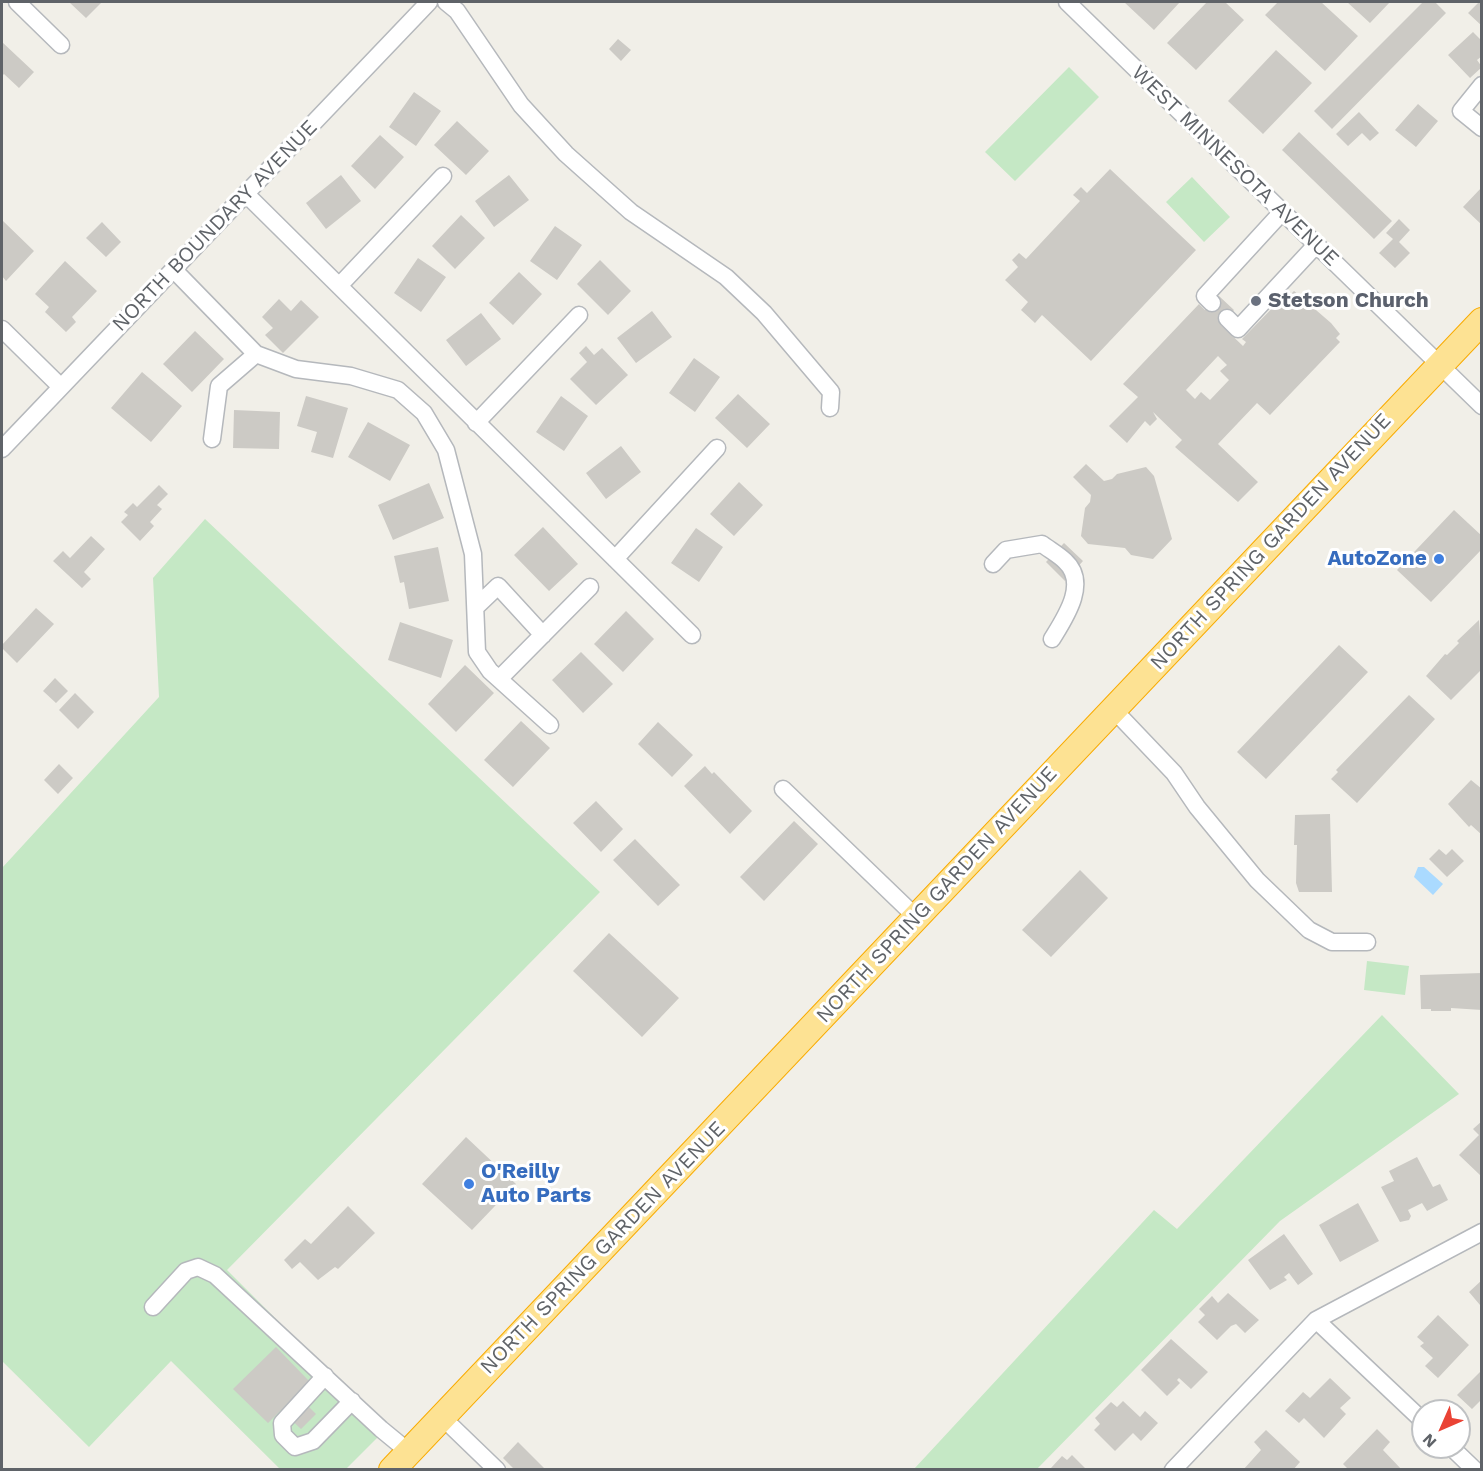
<!DOCTYPE html>
<html>
<head>
<meta charset="utf-8">
<style>
	body { margin:0 }
	#map { position:relative; width:1483px; height:1471px; overflow:hidden; background:#f1efe8; font-family:"Work Sans",sans-serif }
	canvas { display:block }
	.frame { position:absolute; inset:0; border:3px solid #5f6368; pointer-events:none }
	.north { position:absolute; left:1411px; top:1399px; width:60px; height:60px; box-sizing:border-box; background:#fff; border:2px solid #bfc1c3; border-radius:50%; rotate:225deg; font-size:16px; font-weight:700; line-height:24px; text-align:center; color:#5f6368 }
	.north::after { content:''; display:block; margin:auto; width:21px; height:27px; background:#ea4335; clip-path:polygon(50% 0,100% 100%,50% 72%,0 100%) }
</style>
</head>
<body>
<div id="map">
<canvas width="1483" height="1471"></canvas>
<div class="frame"></div>
<div class="north">N</div>
</div>
<script>
const context = document.querySelector('canvas').getContext('2d');
context.lineJoin = 'round';
function fill(path, color) {
  context.fillStyle = color;
  context.fill(path, 'evenodd');
}
function stroke(path, color, width, dash) {
  context.strokeStyle = color;
  context.lineWidth = width;
  context.lineCap = dash ? 'butt' : 'round';
  context.setLineDash(dash || []);
  context.stroke(path);
}
function drawText(font, color, halo, rows, align = 'center') {
  context.font = font + ' "Work Sans",sans-serif';
  context.lineWidth = 6;
  context.setLineDash([]);
  context.textBaseline = 'middle';
  context.strokeStyle = halo;
  context.fillStyle = color;
  for (const [text, x, y, turn = 0] of rows) {
    context.save();
    context.translate(x, y);
    context.rotate((+turn || 0) * Math.PI / 180);
    context.textAlign = isNaN(turn) ? turn : align;
    if (halo) context.strokeText(text, 0, 0);
    context.fillText(text, 0, 0);
    context.restore();
  }
}
const green = new Path2D(`
	M1069,67L1099,97L1015,181L985,152Z
	M1192,177L1230,217L1204,242L1166,202Z
	M205,519L600,892L227,1270L386,1429L346,1469H280L171,1361L89,1447L2,1361V868L159,697L153,578Z
	M1367,961L1409,966L1405,995L1364,990Z
	M1382,1015L1459,1094L1280,1221L1037,1469H914L1154,1210L1177,1229Z`);
const water = new Path2D(`
	M1418,867H1424L1443,884L1433,895L1414,877Z`);
const building = new Path2D(`
	M69,2H102L86,18Z
	M1124,2H1180L1154,30Z
	M1207,2H1225L1244,20L1196,70L1167,43Z
	M1278,2H1321L1358,36L1325,71L1265,15Z
	M1347,2H1390L1370,23Z
	M1423,2H1435L1446,13L1332,129L1314,111Z
	M1479,2H1482V26L1468,13Z
	M1473,32L1482,41V56L1477,60L1482,67L1470,78L1448,55Z
	M618,39L631,50L621,61L609,49Z
	M2,42L34,72L19,88L4,74L2,76Z
	M1276,50L1312,83L1263,134L1228,101Z
	M414,92L441,111L416,146L389,127Z
	M1418,104L1438,121L1416,147L1395,130Z
	M1359,112L1379,133L1370,141L1362,133L1348,146L1336,134Z
	M457,121L489,151L466,175L434,145Z
	M1299,132L1392,221L1374,239L1282,150Z
	M380,135L404,157L375,189L351,166Z
	M1110,169L1196,250L1091,361L1042,315L1035,323L1021,310L1028,302L1005,280L1018,267L1012,260L1019,253L1026,259L1080,201L1073,195L1081,187L1087,193Z
	M341,175L361,201L326,229L306,203Z
	M509,175L529,200L494,227L475,201Z
	M1482,187V225L1463,207Z
	M461,215L485,238L455,269L432,246Z
	M1399,219L1410,230L1399,242L1410,253L1395,268L1379,253L1393,239L1386,233Z
	M3,221L34,251L6,281L2,276Z
	M102,222L121,242L106,257L86,238Z
	M555,226L582,245L557,280L530,261Z
	M418,258L446,277L421,312L394,293Z
	M600,260L631,291L608,315L577,284Z
	M65,261L97,291L72,317L76,322L66,332L45,312L49,307L35,294Z
	M519,272L542,294L513,325L489,303Z
	M1294,291L1331,323L1340,334L1336,338L1340,342L1270,415L1257,403L1218,444L1258,482L1238,502L1175,447L1182,440L1153,412L1157,419L1150,426L1145,421L1127,443L1109,426L1138,397L1123,384L1199,304L1205,310L1219,296L1234,310L1221,325L1243,346L1246,342L1242,339L1288,292L1290,295ZM1218,356L1227,365L1220,371L1229,380L1210,400L1201,392L1195,399L1186,390Z
	M279,299L291,311L301,300L319,317L283,353L265,335L273,328L262,317Z
	M652,311L672,337L636,363L617,338Z
	M481,313L501,339L466,366L446,340Z
	M195,331L224,359L192,392L163,364Z
	M586,346L594,355L602,348L628,375L596,405L570,379L587,362L579,353Z
	M694,358L720,377L695,412L669,393Z
	M142,372L182,406L151,442L111,408Z
	M738,394L770,424L747,448L715,418Z
	M306,396L348,408L333,458L311,452L317,432L297,426Z
	M561,396L588,416L564,451L536,432Z
	M234,410L280,412L279,449L233,448Z
	M368,422L410,445L390,481L348,457Z
	M621,446L641,472L606,499L586,473Z
	M1086,464L1104,481L1112,479L1117,474L1146,467L1154,476L1172,539L1153,559L1131,555L1125,548L1088,544L1081,536L1085,508L1090,502L1091,495L1073,477Z
	M739,482L763,505L734,536L710,514Z
	M429,483L444,518L393,540L378,505Z
	M159,485L168,494L157,505L162,509L150,522L154,526L140,541L121,522L128,515L124,512L133,503L137,507Z
	M1454,510L1482,536V549L1431,602L1397,570Z
	M543,527L578,564L549,591L514,555Z
	M696,528L723,547L699,582L671,563Z
	M91,536L105,549L84,572L91,579L82,588L53,561L63,551L70,558Z
	M1064,543L1083,561L1065,581L1046,562Z
	M438,547L449,601L409,609L404,582L400,583L394,556Z
	M36,608L54,624L17,663L2,648V645Z
	M626,611L654,639L623,672L594,644Z
	M1479,620L1482,669L1451,700L1426,676L1445,654L1447,655L1459,643L1457,641Z
	M400,622L453,640L441,678L388,660Z
	M1339,645L1368,672L1266,779L1237,752Z
	M581,652L613,684L583,713L552,680Z
	M465,665L494,693L456,732L428,704Z
	M55,678L68,691L56,703L43,691Z
	M75,693L94,712L78,729L59,710Z
	M1409,695L1435,719L1357,803L1331,779L1338,772L1336,770Z
	M521,721L550,748L513,787L484,760Z
	M658,722L693,755L672,777L638,744Z
	M59,764L73,778L58,794L44,780Z
	M705,766L712,774L714,772L752,811L730,834L684,786Z
	M1471,780L1482,789V835L1471,825L1469,827L1448,804Z
	M596,801L623,829L601,852L573,823Z
	M1330,814L1332,892H1299L1296,883L1297,845H1294L1295,815Z
	M794,821L818,844L764,901L740,877Z
	M635,839L680,885L658,906L613,860Z
	M1439,849L1446,855L1452,849L1464,861L1447,877L1429,859Z
	M1080,870L1108,898L1051,957L1022,930Z
	M609,933L679,998L642,1037L573,971Z
	M1482,973V1010L1451,1008V1011H1431V1009H1421L1420,975Z
	M1482,1121V1173L1480,1175L1459,1155L1479,1135L1473,1129Z
	M466,1137L516,1184L472,1230L422,1184Z
	M1417,1157L1433,1187L1440,1184L1448,1200L1427,1211L1422,1203L1408,1210L1411,1216L1409,1220L1400,1222L1381,1187L1394,1181L1389,1171Z
	M1358,1203L1379,1241L1340,1262L1319,1225Z
	M348,1206L375,1233L338,1269L335,1267L318,1280L300,1262L292,1269L284,1260L305,1239L311,1244Z
	M1284,1234L1313,1274L1298,1285L1289,1273L1284,1277L1287,1280L1270,1290L1248,1260Z
	M1482,1280V1303L1480,1305L1469,1292Z
	M1228,1293L1259,1320L1245,1333L1236,1324L1231,1326L1217,1340L1198,1322L1205,1315L1199,1309L1212,1296L1218,1303Z
	M1438,1315L1469,1345L1438,1378L1425,1366L1433,1358L1420,1346L1424,1343L1417,1337Z
	M1171,1339L1208,1372L1191,1389L1179,1378L1177,1380L1180,1383L1167,1396L1141,1370Z
	M276,1347L309,1381L296,1394L316,1414L301,1429L281,1410L268,1423L233,1389Z
	M1482,1370V1399L1472,1409L1457,1395Z
	M1330,1378L1351,1398L1340,1408L1346,1414L1324,1438L1304,1418L1299,1423L1285,1411L1303,1392L1310,1398Z
	M1123,1401L1140,1417L1145,1411L1158,1423L1141,1441L1133,1433L1115,1451L1094,1430L1100,1424L1095,1418L1111,1402L1117,1407Z
	M1377,1429L1390,1442L1383,1450L1402,1470H1349L1343,1464Z
	M1266,1430L1300,1462L1293,1470H1243L1261,1450L1254,1442Z
	M518,1442L546,1470H515L503,1458Z
	M1072,1455L1087,1470L1051,1468L1062,1456L1067,1460Z`);
const minor = new Path2D(`
	M17,2L61,45
	M446,2L457,11L521,105L566,154L631,212L726,277L764,313L831,392L830,408
	M1067,2L1482,406
	M1482,85L1461,111L1482,128
	M246,194L692,635
	M174,270L256,354L296,369L351,376L398,390L424,413L446,450L473,554L477,652L490,671L550,725
	M339,286L443,176
	M1212,303L1205,296L1282,212
	M1227,318L1238,329L1316,245
	M2,329L61,387
	M476,423L579,315
	M212,439L219,386L256,354
	M2,449L429,2
	M615,559L717,448
	M993,564L1006,550L1042,544C1050,550 1059,555 1065,561C1089,583 1065,618 1052,639
	M476,607L498,586L543,635
	M499,679L590,587
	M1113,709L1174,773L1197,807L1257,880L1309,930L1332,942H1367
	M783,789L916,917
	M153,1307L186,1271L198,1267L215,1275L381,1429L409,1452
	M1316,1320L1423,1421
	M325,1376L282,1423L283,1435L295,1447L313,1441L352,1401
	M442,1417L497,1470
	M1451,1447L1475,1470
	M1173,1470L1316,1320L1482,1232`);
const highway = new Path2D(`
	M392,1470L1482,321`);
const markers = [
	[1256,301,6,"#6b7280"],
	[1439,559,6,"#3f7fe0"],
	[469,1184,6,"#3f7fe0"]
];
const streetNames = [
	["WEST MINNESOTA AVENUE",1235,166,44],
	["NORTH BOUNDARY AVENUE",215,226,-46],
	["NORTH SPRING GARDEN AVENUE",1271,542,-47],
	["NORTH SPRING GARDEN AVENUE",937,895,-47],
	["NORTH SPRING GARDEN AVENUE",603,1248,-46]
];
const worshipNames = [
	["Stetson Church",1268,301]
];
const shopNames = [
	["AutoZone",1427,559],
	["O'Reilly",481,1172,"left"],
	["Auto Parts",481,1196,"left"]
];
fill(green, '#c5e8c5');
fill(water, '#aadaff');
fill(building, '#cccac5');
stroke(minor, '#b5b8bc', 19);
stroke(highway, '#f9ab00', 28);
stroke(minor, '#fff', 16);
stroke(highway, '#fde293', 26);
for (const [x, y, r, color] of markers) {
  const dot = new Path2D();
  dot.arc(x, y, r, 0, 2 * Math.PI);
  context.fillStyle = color;
  context.fill(dot);
  stroke(dot, '#fff', 2);
}
drawText('21px', '#5f6368', '#fff', streetNames);
drawText('bold 21px', '#5b616d', '#fff', worshipNames, 'left');
drawText('bold 21px', '#366cbe', '#fff', shopNames, 'right');
</script>
</body>
</html>
